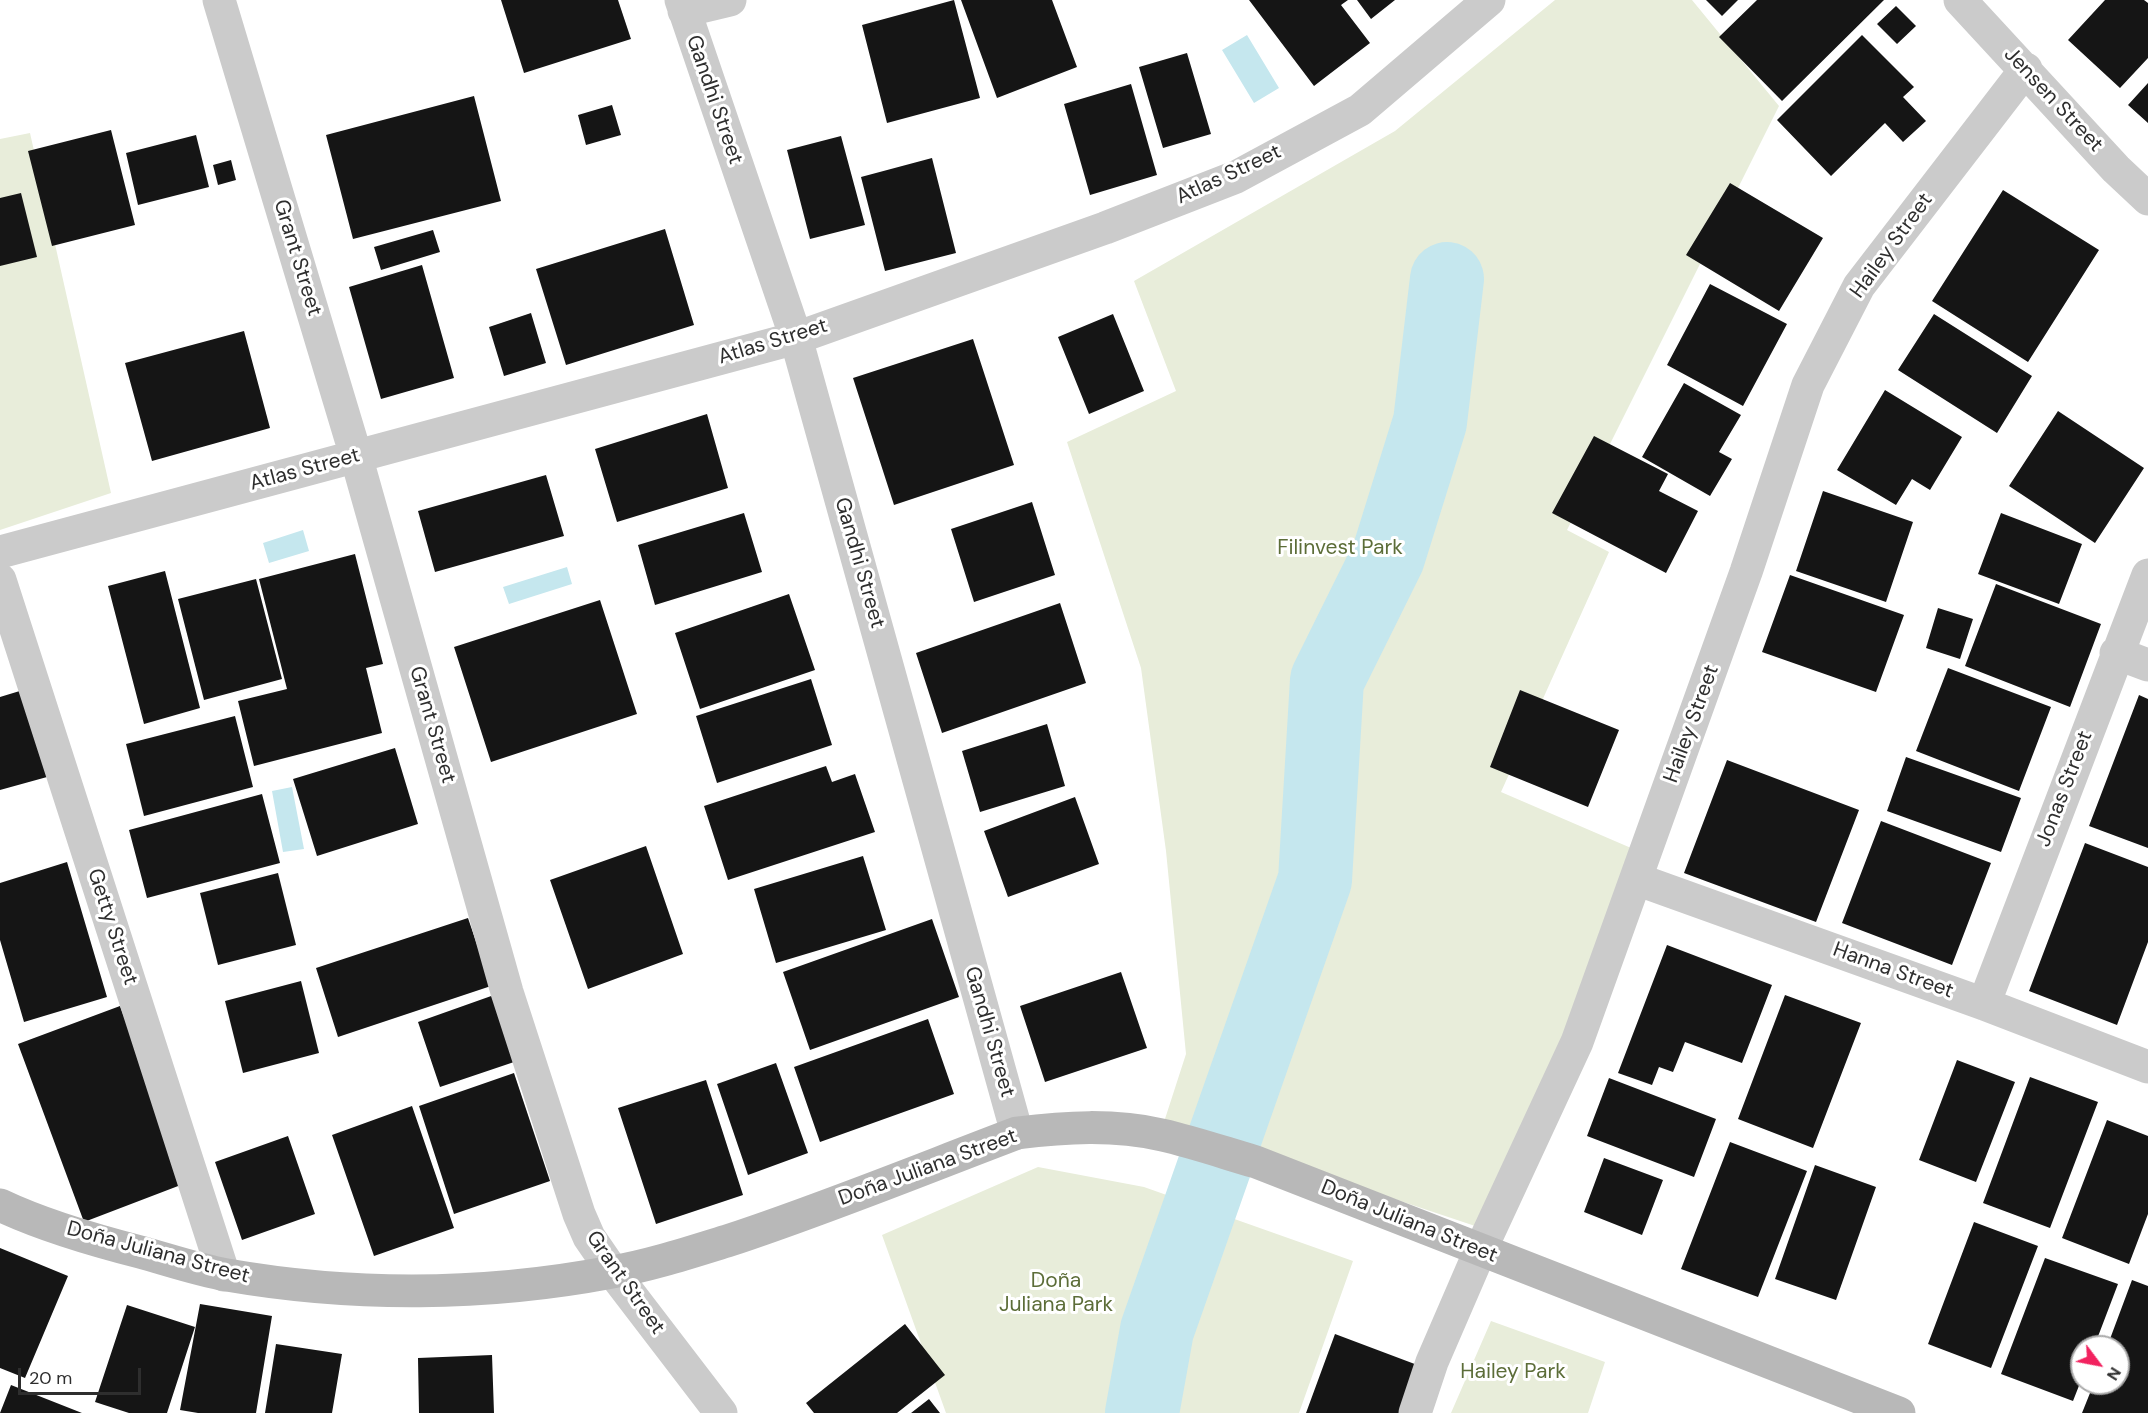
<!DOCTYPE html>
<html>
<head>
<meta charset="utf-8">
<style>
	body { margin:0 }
	#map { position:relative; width:2148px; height:1413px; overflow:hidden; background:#fff; font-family:"DM Sans",sans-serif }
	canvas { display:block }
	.north { position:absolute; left:2070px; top:1335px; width:60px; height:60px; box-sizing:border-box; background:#fff; border:2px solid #ababab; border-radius:50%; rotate:122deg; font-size:16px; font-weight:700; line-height:24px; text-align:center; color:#2e2e2e }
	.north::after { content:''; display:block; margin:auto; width:21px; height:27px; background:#f2225f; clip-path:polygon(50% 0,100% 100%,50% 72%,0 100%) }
	.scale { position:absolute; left:18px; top:1368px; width:123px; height:27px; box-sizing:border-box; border:3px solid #2e2e2e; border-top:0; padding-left:8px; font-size:18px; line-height:21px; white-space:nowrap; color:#2e2e2e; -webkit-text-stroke:4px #fff; paint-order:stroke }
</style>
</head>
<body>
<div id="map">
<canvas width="2148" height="1413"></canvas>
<div class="north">N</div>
<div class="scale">20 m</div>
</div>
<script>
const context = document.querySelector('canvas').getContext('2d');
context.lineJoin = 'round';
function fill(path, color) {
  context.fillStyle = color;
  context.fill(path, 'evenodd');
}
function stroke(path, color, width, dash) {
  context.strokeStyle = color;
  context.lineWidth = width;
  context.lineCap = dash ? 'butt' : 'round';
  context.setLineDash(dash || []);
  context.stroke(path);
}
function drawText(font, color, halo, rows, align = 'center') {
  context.font = font + ' "DM Sans",sans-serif';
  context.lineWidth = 6;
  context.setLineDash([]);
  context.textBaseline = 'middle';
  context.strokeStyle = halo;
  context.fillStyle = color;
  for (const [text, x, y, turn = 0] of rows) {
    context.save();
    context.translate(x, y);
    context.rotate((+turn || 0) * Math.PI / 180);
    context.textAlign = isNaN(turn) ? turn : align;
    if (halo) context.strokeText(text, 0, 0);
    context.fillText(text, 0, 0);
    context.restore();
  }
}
const green = new Path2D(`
	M1555,0H1692L1779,106L1567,530L1609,552L1501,792L1645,854L1499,1234L1164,1122L1186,1054L1166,851L1141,668L1067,442L1176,391L1134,281L1395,131Z
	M30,133L111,493L0,530V139Z
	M1038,1167L1144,1187L1353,1261L1299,1413H946L882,1235Z
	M1491,1321L1605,1362L1588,1413H1451Z`);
const water = new Path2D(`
	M1247,35L1279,88L1254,103L1222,50Z
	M303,530L309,551L269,563L263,543Z
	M567,567L572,584L509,604L503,587Z
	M292,787L304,849L283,852L272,791Z`);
const river = new Path2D(`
	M1142,1413L1157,1330L1315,880L1327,680L1388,557L1430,422L1447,279`);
const building = new Path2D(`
	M501,0H618L631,39L524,73Z
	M954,0L980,98L887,123L862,25Z
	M961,0H1052L1077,67L997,98Z
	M1249,0H1348L1341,5L1370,43L1314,86Z
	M1357,0H1395L1371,19Z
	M1706,0H1738L1722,16Z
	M1757,0H1884L1782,101L1719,37Z
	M2105,0H2144L2148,3V58L2120,88L2068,40Z
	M1896,6L1916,26L1897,44L1877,24Z
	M1862,35L1914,87L1903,97L1926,121L1903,142L1885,123L1831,176L1777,120Z
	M1187,53L1211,134L1163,148L1139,67Z
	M2148,83V123L2128,105Z
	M1131,84L1157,175L1090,195L1064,104Z
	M474,96L501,201L353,239L326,135Z
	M612,105L621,135L586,145L578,115Z
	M111,130L135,225L52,246L28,151Z
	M196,135L209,187L138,205L126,153Z
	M841,136L865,225L810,239L787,150Z
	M932,158L956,253L885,271L861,177Z
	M231,160L236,180L218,185L213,165Z
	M1730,183L1823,238L1779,311L1686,255Z
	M2003,190L2099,250L2028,362L1932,301Z
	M21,193L37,257L0,266V198Z
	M665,229L694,325L566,365L536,269Z
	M433,230L440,252L381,270L374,247Z
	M422,265L454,378L381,399L349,287Z
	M1710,284L1787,324L1743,406L1667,365Z
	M531,313L546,363L504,376L489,327Z
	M1113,314L1144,391L1089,414L1058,337Z
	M1934,314L2032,376L1997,433L1898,370Z
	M244,331L270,428L152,461L125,363Z
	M973,339L1014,465L894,505L853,378Z
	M1684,383L1741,415L1719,452L1732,459L1710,496L1642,457Z
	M1885,390L1962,437L1930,490L1912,479L1896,505L1837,470Z
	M2058,411L2144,468L2095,543L2009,486Z
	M707,414L728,488L617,522L595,449Z
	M1594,436L1668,474L1659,491L1698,511L1666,573L1552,513Z
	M546,475L564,536L435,572L418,511Z
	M1823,491L1913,522L1886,602L1796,571Z
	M1032,502L1055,575L974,602L951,529Z
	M744,513L762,572L655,605L638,545Z
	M2001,513L2082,544L2059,604L1978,574Z
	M355,554L383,664L366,668L382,733L254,766L238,701L287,689L259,579Z
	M165,571L200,708L144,724L108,586Z
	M1790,575L1904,615L1876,692L1762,652Z
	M256,579L282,679L204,700L178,599Z
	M1996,584L2101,624L2070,707L1965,666Z
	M789,594L815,670L700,709L675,633Z
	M600,600L637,714L491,762L454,647Z
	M1060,603L1086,683L942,733L916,653Z
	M1938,608L1973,619L1960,659L1926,648Z
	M1948,668L2051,707L2019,791L1916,751Z
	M811,679L832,745L717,783L696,716Z
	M23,690L47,777L0,790V697Z
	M1520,690L1619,730L1588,807L1490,767Z
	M2139,695L2148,699V848L2089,826Z
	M235,716L253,787L144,816L126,744Z
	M1047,724L1065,786L980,812L962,751Z
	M395,748L418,824L317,856L293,779Z
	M1906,757L2021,798L2001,852L1887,811Z
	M1727,760L1859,810L1816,922L1684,873Z
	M826,766L832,782L855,774L875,832L728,880L704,806Z
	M262,794L280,863L147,898L129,830Z
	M1075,797L1099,864L1008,897L984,831Z
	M1881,821L1991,863L1952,965L1842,923Z
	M2085,843L2148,867V942L2117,1025L2029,991Z
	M646,846L683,954L588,989L550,880Z
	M863,856L886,930L776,963L754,889Z
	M67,862L107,997L24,1022L0,940V883Z
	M278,873L296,945L218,965L200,893Z
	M468,918L491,986L338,1037L316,968Z
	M932,919L959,997L810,1050L783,972Z
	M1667,945L1772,985L1742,1063L1685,1042L1673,1072L1659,1067L1652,1085L1618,1073Z
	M1121,972L1147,1048L1045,1082L1020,1006Z
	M301,981L319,1053L243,1073L225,1001Z
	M494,995L517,1061L440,1087L418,1022Z
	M1785,995L1861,1023L1813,1148L1738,1119Z
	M120,1006L186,1183L84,1222L18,1044Z
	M928,1019L954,1094L820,1142L794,1067Z
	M1957,1060L2015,1082L1976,1182L1919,1160Z
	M776,1063L808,1153L748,1175L717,1084Z
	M514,1073L550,1181L454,1214L419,1106Z
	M2030,1077L2098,1102L2050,1228L1983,1203Z
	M1609,1078L1716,1119L1694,1177L1587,1136Z
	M706,1080L743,1195L656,1224L618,1108Z
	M412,1106L454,1228L374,1256L332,1135Z
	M2107,1120L2148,1136V1214L2129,1264L2062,1238Z
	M288,1136L315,1214L242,1240L215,1162Z
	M1730,1142L1807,1171L1758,1297L1681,1269Z
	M1604,1158L1663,1180L1642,1235L1584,1212Z
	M1815,1165L1876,1187L1836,1300L1775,1279Z
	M1974,1222L2038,1246L1991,1368L1928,1344Z
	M0,1248L68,1276L25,1378L0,1368Z
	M2045,1258L2118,1284L2094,1347H2082V1378L2073,1401L2001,1374Z
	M2132,1280L2148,1286V1413H2082L2094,1383H2118V1347H2107Z
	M200,1304L272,1316L256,1413H198L180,1410Z
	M127,1305L195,1327L167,1413H129L95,1402Z
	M905,1324L945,1375L897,1413H814L806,1403Z
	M1335,1334L1420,1366L1403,1413H1306Z
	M276,1344L342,1354L332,1413H265Z
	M492,1355L494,1413H419L418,1358Z
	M11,1385L82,1413H0Z
	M929,1399L940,1413H911Z`);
const street = new Path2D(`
	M219,0L356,456L507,992L579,1214L589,1237L613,1272L721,1413
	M681,0L796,338L1017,1133
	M1960,0L2116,169L2148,199
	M684,11L730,0
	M0,552L796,338L1105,228L1236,177L1360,110L1489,0
	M0,580L224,1275
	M2116,653L2148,665
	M1636,879L1984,1004L2148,1067
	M1984,1004L2148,575
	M1415,1413L1432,1362L1480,1251L1577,1042L1746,572L1808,385L1859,286L2026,69`);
const secondary = new Path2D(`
	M0,1205C44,1226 93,1240 140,1252C169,1260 198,1270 227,1275C354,1297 486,1296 612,1272C652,1265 691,1252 730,1240C827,1208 922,1169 1017,1133C1065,1127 1114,1124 1162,1135C1193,1142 1225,1153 1256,1162L1899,1413`);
const streetNames = [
	["Gandhi Street",714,100,71],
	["Jensen Street",2053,100,47],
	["Atlas Street",1229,175,-25],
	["Hailey Street",1892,246,-54],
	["Grant Street",297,258,73],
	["Atlas Street",773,342,-17],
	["Atlas Street",305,470,-15],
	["Gandhi Street",859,563,74],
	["Hailey Street",1692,724,-70],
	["Grant Street",432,725,74],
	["Jonas Street",2065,789,-69],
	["Getty Street",112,927,72],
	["Hanna Street",1893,971,20],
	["Gandhi Street",989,1032,74],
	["Doña Juliana Street",928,1168,-20],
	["Doña Juliana Street",1409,1222,22],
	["Doña Juliana Street",158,1253,15],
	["Grant Street",625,1283,55]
];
const parkNames = [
	["Filinvest Park",1340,548],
	["Doña",1056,1281],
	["Juliana Park",1056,1305],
	["Hailey Park",1513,1372]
];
fill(green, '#e8edda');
fill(water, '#c5e7ee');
stroke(river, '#c5e7ee', 74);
fill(building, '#151515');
stroke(street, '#cbcbcb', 33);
stroke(secondary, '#b8b8b8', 33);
drawText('21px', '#2e2e2e', '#fff', streetNames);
drawText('21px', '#5c6d38', '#fff', parkNames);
</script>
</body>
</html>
